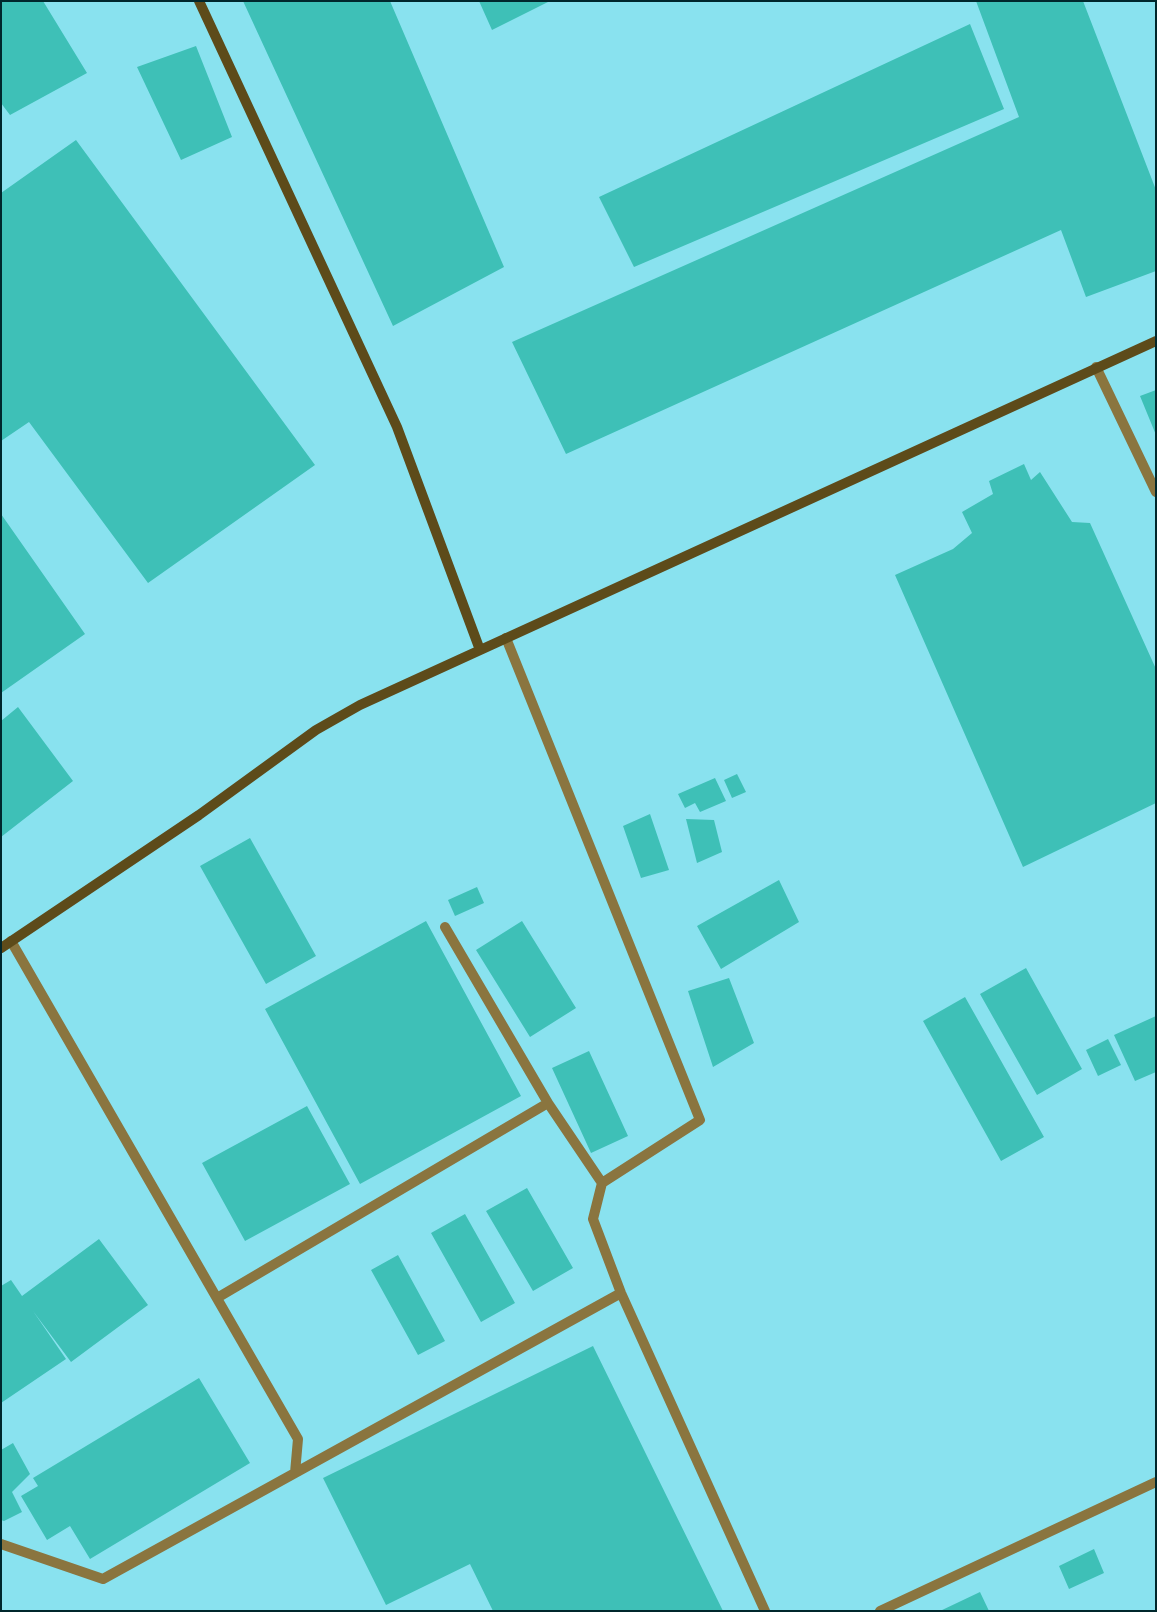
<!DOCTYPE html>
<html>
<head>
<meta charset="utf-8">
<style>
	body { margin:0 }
	#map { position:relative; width:1157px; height:1612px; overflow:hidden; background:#89e2ef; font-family:Lato,sans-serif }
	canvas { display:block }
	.frame { position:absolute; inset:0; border:2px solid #00272c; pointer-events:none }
</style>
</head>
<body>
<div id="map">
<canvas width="1157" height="1612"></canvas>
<div class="frame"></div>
</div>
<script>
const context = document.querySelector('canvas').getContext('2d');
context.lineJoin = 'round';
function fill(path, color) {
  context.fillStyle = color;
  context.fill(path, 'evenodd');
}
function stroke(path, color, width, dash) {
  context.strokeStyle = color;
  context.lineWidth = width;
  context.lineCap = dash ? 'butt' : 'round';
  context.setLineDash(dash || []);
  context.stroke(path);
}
const building = new Path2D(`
	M1,1H43L87,73L10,115L1,103Z
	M243,1H390L504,267L393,326Z
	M479,1H550L492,30Z
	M976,1H1083L1156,190V271L1086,297L1061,230L566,454L512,342L1019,117Z
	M970,24L1004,109L634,267L599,197Z
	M196,46L232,137L181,160L137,67Z
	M76,140L315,465L148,583L29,422L1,441V193Z
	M1156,390V435L1140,396Z
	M1024,464L1031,480L1040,472L1072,522L1090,523L1156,669V803L1023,867L895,575L953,549L972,533L962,512L993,494L989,481Z
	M1,514L85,634L1,693Z
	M18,707L73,781L1,837V721Z
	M737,774L746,792L732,798L724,780Z
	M715,778L726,801L700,812L695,803L685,808L678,794Z
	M650,814L669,870L641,878L623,826Z
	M686,819L714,820L722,852L697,863Z
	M250,838L316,956L266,984L200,866Z
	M779,880L799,922L721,969L697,926Z
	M477,887L484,903L455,916L448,900Z
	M426,921L521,1096L360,1184L265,1009Z
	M522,921L576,1008L530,1037L476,950Z
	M1026,968L1082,1069L1037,1095L980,994Z
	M729,978L754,1043L713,1067L688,991Z
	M965,997L1044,1137L1001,1161L923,1021Z
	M1156,1016V1072L1135,1081L1114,1035Z
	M1108,1039L1121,1065L1098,1076L1086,1050Z
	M589,1051L628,1136L591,1153L552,1068Z
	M307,1106L350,1184L245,1241L202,1163Z
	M527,1188L573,1268L533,1291L486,1211Z
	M465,1214L515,1303L481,1322L431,1233Z
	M99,1239L148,1305L71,1362L33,1311L66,1359L1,1403V1286L11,1280L22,1296Z
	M398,1255L445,1341L418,1355L371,1270Z
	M593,1346L723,1611H493L470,1564L386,1605L323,1478Z
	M199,1378L250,1463L90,1559L70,1526L47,1540L21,1496L38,1486L33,1478Z
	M13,1443L30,1474L12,1492L22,1512L4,1521L1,1520V1450Z
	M1094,1549L1104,1573L1069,1589L1059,1566Z
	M980,1592L989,1611H940Z`);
const street = new Path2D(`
	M1096,367L1156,492
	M506,638L700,1120L602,1183L593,1219L621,1293L765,1611
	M445,927L548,1103
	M217,1298L548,1103L602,1183
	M295,1473L621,1293
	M1,1544L103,1579L295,1473L298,1439L11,941
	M880,1611L1156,1482`);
const secondary = new Path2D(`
	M199,1L397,427L480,650
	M1,948L199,815L316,730L360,705L1156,341`);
fill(building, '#3ec0b7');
stroke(street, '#8a753f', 10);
stroke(secondary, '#5d4b1a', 10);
</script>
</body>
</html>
